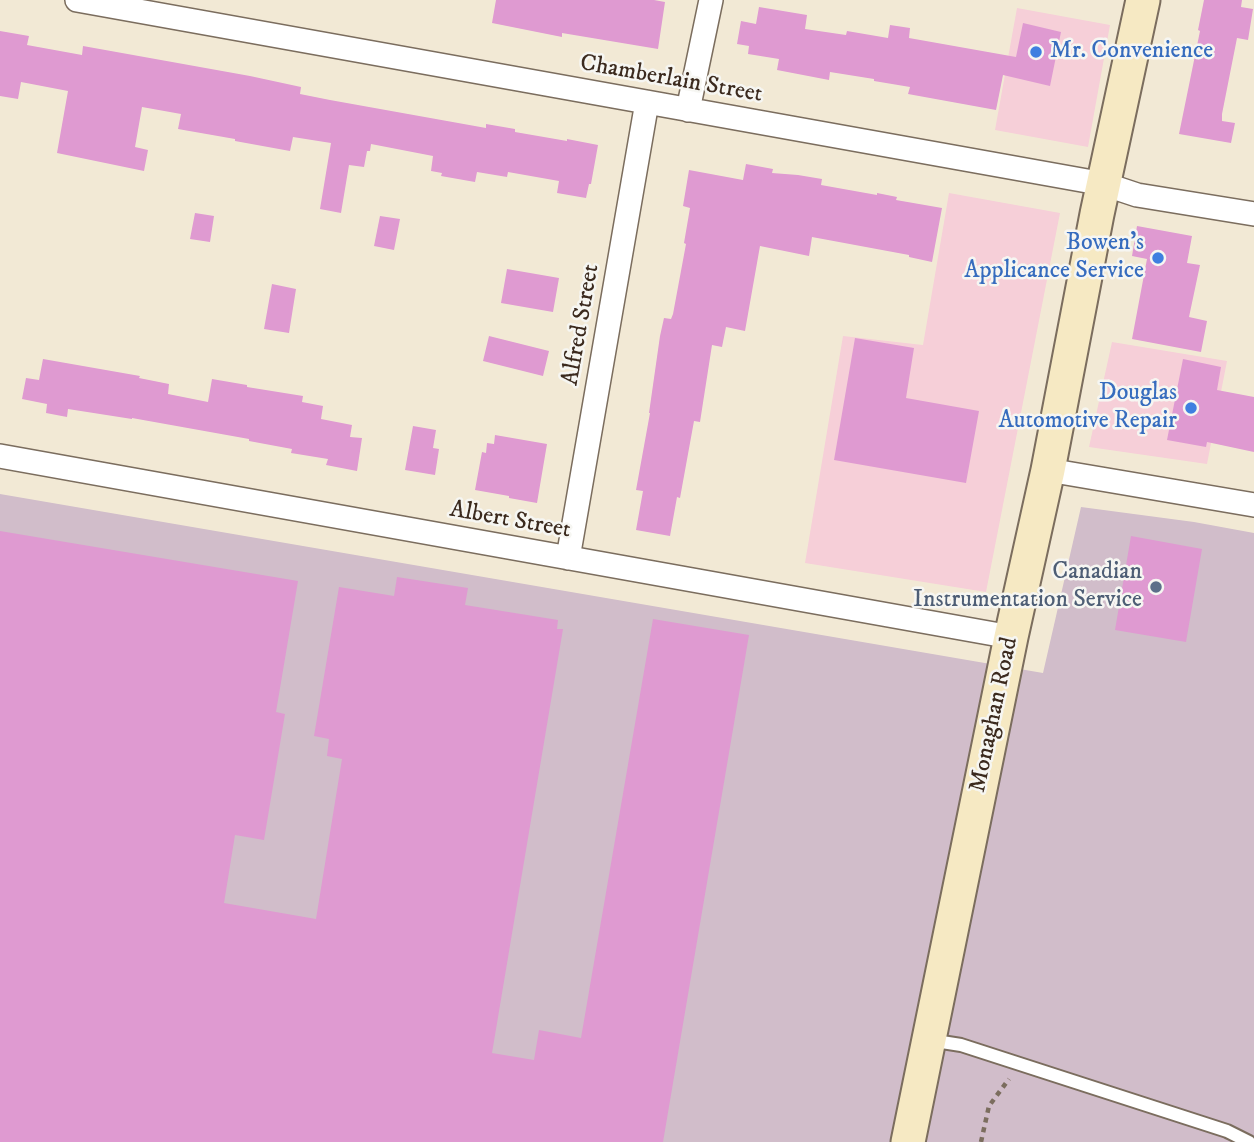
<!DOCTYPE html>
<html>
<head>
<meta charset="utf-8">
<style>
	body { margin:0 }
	canvas { display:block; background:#f2e9d5 }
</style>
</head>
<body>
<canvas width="1254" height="1142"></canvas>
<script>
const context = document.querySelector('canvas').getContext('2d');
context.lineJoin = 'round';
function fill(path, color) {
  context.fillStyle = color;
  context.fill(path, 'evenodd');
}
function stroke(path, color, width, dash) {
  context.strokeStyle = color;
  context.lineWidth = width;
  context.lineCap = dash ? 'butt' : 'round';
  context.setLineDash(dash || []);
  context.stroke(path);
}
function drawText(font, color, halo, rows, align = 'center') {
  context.font = font + ' "IM FELL DW Pica",serif';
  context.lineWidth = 5;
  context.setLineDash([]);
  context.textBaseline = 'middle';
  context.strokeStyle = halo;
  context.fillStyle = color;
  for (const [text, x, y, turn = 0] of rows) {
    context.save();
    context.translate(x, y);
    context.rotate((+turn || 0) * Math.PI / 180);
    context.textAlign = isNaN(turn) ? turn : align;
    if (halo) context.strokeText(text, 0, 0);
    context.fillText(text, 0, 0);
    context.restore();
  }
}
const built = new Path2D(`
	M1017,8L1110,25L1088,147L995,130Z
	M949,193L1060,213L986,592L805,563L843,336L923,345Z
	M1112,342L1227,361L1207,464L1089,447Z`);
const industrial = new Path2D(`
	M0,494L1043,673L1081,507L1194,522L1254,533V1142H0Z`);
const building = new Path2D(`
	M496,0H654L665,2L658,49L562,33V37L492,23Z
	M1204,0H1242L1241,7L1253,9L1248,40L1237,38L1222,114V121L1235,123L1231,143L1179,134L1200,31L1198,30Z
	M759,7L807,15L805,29L846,35L847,31L888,38L890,25L910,28L909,38L1016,57L1023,23L1061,32L1050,86L1003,75L996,110L908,94L910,87L874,81V79L830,72L829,80L777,70L779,59L748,54L749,46L737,44L741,21L756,24Z
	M0,31L29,36L27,45L82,55L83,46L250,76L301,87L300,94L330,100L486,128V124L515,129V132L567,141V139L598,145L591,184H589L586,198L557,193L559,181L508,172L507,177L477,172L475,182L441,176L442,173L431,171L433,156L371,144L370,151H367L364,167L349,165L341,213L320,209L331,143L293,137L290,151L235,141V139L178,129L181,114L142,107L135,147L148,150L144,171L57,153L68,91L21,82L18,99L0,96Z
	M746,164L773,169L772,173L798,175L822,179L821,185L877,195V193L897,197L896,200L942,208L932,262L909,257V255L812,237L809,256L760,246L745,331L726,327L722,347L712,345L700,422L694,421L680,498L677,497L670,536L636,530L643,491L636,490L650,413H649L660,336L664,318L671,319L673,314L686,244L684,243L690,208L683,206L689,170L743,180Z
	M195,213L214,216L210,242L190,239Z
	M380,216L400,219L394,250L374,246Z
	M1137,226L1192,236L1187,263L1200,265L1189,317L1207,321L1201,352L1132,339L1147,259L1132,256Z
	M507,269L559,278L553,312L501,303Z
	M272,284L296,289L289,333L264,329Z
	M489,336L549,351L543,376L483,361Z
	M855,338L914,348L906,398L979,411L966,483L834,460Z
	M43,359L140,376L139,378L169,384L168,394L208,402L212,379L247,385V387L303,396L302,402L323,406L321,419L352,425L350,437L362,438L357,471L326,465L328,459L291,453L292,449L249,441V439L132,418V419L68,409L67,417L46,413L47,404L22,399L26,378L39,380Z
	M1183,359L1221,367L1217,390L1254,397V452L1207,442L1206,447L1167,440Z
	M413,426L436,430L433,448L439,449L435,475L405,470Z
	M495,435L547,444L537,503L509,498V496L475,490L482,452L486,453L487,443L494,444Z
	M0,531L298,581L276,712L285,714L264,840L235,835L224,903L316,919L342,759L327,756L329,739L314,736L339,587L394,596L397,577L468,588L465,605L558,620L557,629H563L492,1053L534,1060L539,1030L581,1038L653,619L749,635L663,1142H0Z
	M1131,536L1202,549L1186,642L1115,630Z`);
const path = new Path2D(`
	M981,1142L989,1106L1009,1079`);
const lane = new Path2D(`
	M929,1040L961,1045L1227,1131L1249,1142`);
const street = new Path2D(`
	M77,0L1104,184L1137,195L1254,214
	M688,110L711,0
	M0,456L1011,637
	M1048,470L1254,505
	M568,558L647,102`);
const secondary = new Path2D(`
	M908,1142L1011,637L1048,470L1097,214L1143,0`);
const markers = [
	[1036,52,7,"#3f7fe0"],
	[1158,258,7,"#3f7fe0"],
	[1191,408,7,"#3f7fe0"],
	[1156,587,7,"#5c6f8a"]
];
const shopNames = [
	["Mr. Convenience",1050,52,"left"],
	["Bowen's",1144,244],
	["Applicance Service",1144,272],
	["Douglas",1177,394],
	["Automotive Repair",1177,422]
];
const streetNames = [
	["Chamberlain Street",671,80,10],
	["Alfred Street",582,325,-80],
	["Albert Street",510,521,10],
	["Monaghan Road",995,715,-78]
];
const serviceNames = [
	["Canadian",1142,573],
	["Instrumentation Service",1142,601]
];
fill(built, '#f6cfd8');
fill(industrial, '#d1bdca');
fill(building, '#df9ad1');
stroke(lane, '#7b6d5e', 16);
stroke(street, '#7b6d5e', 26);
stroke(secondary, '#7b6d5e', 37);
stroke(path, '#7b6d5e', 4.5, [5, 5]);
stroke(lane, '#fff', 12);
stroke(street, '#fff', 23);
stroke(secondary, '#f6e9c3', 33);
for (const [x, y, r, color] of markers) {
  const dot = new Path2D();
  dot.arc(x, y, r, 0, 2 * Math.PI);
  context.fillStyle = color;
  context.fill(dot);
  stroke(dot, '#f6f6f2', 2.5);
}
drawText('24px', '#366cbe', '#f6f6f2', shopNames, 'right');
drawText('24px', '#3b2a1e', '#f6f6f2', streetNames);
drawText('24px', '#4e5e75', '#f6f6f2', serviceNames, 'right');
</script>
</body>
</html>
